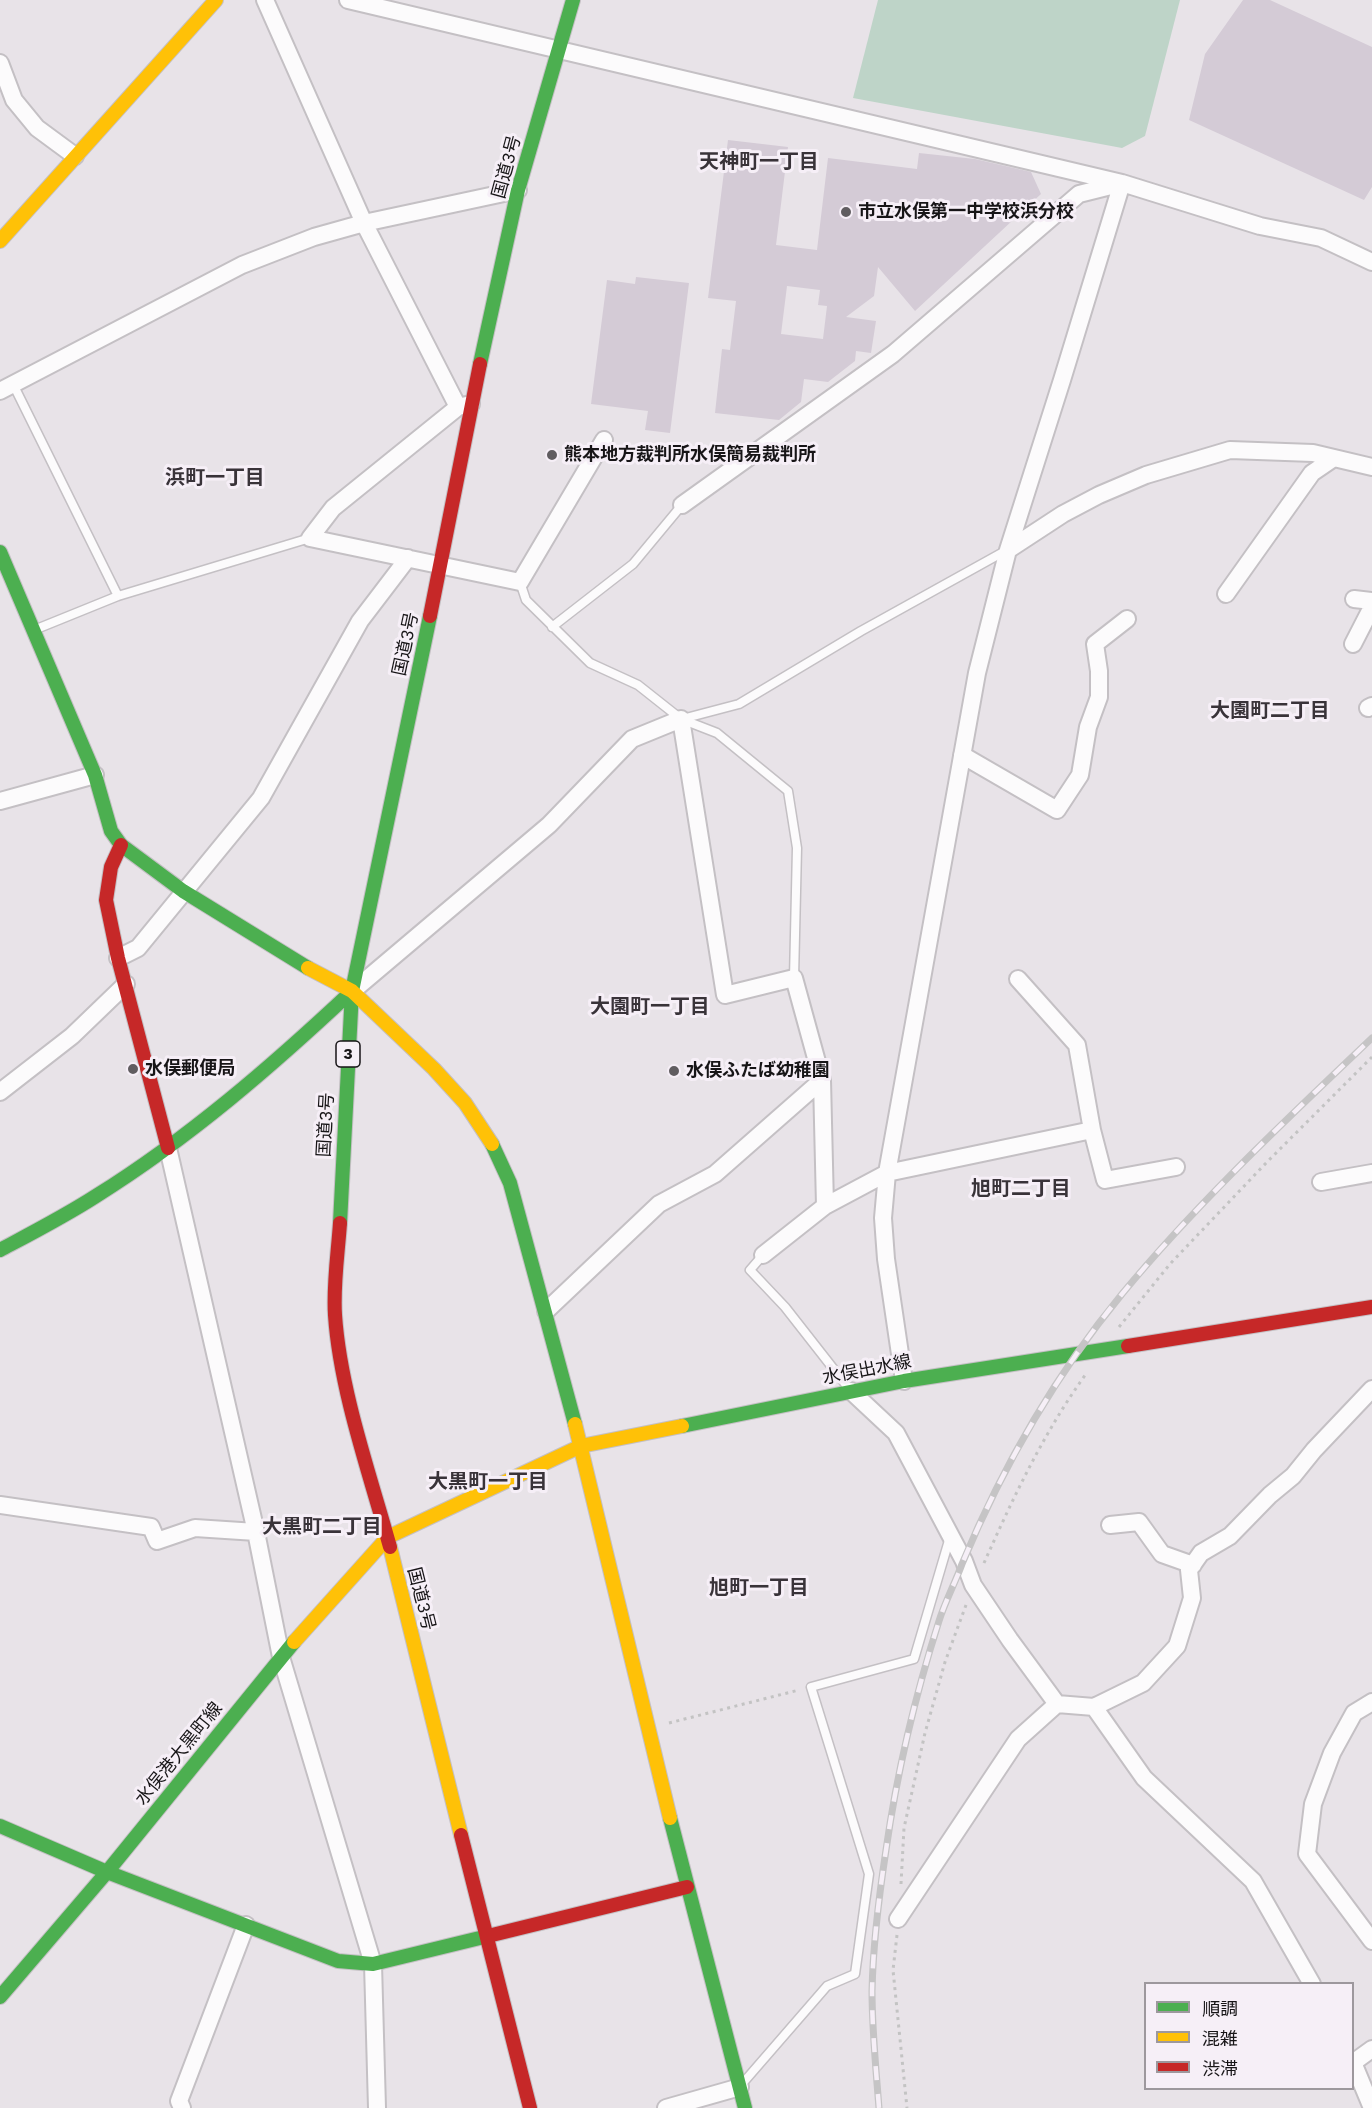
<!DOCTYPE html>
<html>
<head>
<meta charset="utf-8">
<style>
	body { margin:0 }
	#map { position:relative; width:1372px; height:2108px; overflow:hidden; background:#e8e3e8; font-family:"Work Sans","Noto Sans JP",sans-serif }
	canvas { display:block }
	.legend { position:absolute; left:1144px; top:1982px; width:210px; height:108px; box-sizing:border-box; background:#f6eff7; border:2px solid #9d989d; margin:0; padding:8px 10px; list-style:none; font-size:18px; color:#171517 }
	.legend li { display:flex; align-items:center; gap:12px; height:30px }
	.legend b { width:30px; border:2px solid #9d989d }
</style>
</head>
<body>
<div id="map">
<canvas width="1372" height="2108"></canvas>
<ul class="legend">
<li><b style="height:8px;background:#4caf50"></b>順調</li>
<li><b style="height:8px;background:#ffc107"></b>混雑</li>
<li><b style="height:8px;background:#c62828"></b>渋滞</li>
</ul>
</div>
<script>
const context = document.querySelector('canvas').getContext('2d');
context.lineJoin = 'round';
function fill(path, color) {
  context.fillStyle = color;
  context.fill(path, 'evenodd');
}
function stroke(path, color, width, dash) {
  context.strokeStyle = color;
  context.lineWidth = width;
  context.lineCap = dash ? 'butt' : 'round';
  context.setLineDash(dash || []);
  context.stroke(path);
}
function drawText(font, color, halo, rows, align = 'center') {
  context.font = font + ' "Work Sans","Noto Sans JP",sans-serif';
  context.lineWidth = 6;
  context.setLineDash([]);
  context.textBaseline = 'middle';
  context.strokeStyle = halo;
  context.fillStyle = color;
  for (const [text, x, y, turn = 0] of rows) {
    context.save();
    context.translate(x, y);
    context.rotate((+turn || 0) * Math.PI / 180);
    context.textAlign = isNaN(turn) ? turn : align;
    if (halo) context.strokeText(text, 0, 0);
    context.fillText(text, 0, 0);
    context.restore();
  }
}
const green = new Path2D(`
	M878,0H1180L1145,136L1122,148L853,98Z`);
const building = new Path2D(`
	M1243,0H1270L1372,47V187L1364,200L1189,120L1205,54Z
	M728,140L788,147L776,245L817,250L828,158L917,169L919,153L975,159L1031,172L1041,194L915,311L878,267L874,296L846,317L876,321L871,353L856,351L855,361L828,382L804,379L801,402L779,420L715,413L722,349L730,350L736,301L708,298ZM787,286L820,290L818,305L827,306L823,339L781,334Z
	M636,277L689,283L670,433L645,430L648,411L591,404L607,280L635,284Z`);
const path = new Path2D(`
	M1119,1327L1170,1264L1267,1162L1372,1057
	M984,1563C1013,1498 1044,1432 1086,1374
	M669,1723L799,1690
	M901,1884L904,1828L925,1733L945,1662L966,1605
	M897,1935L893,1970L907,2108`);
const lane = new Path2D(`
	M14,386L118,596
	M520,582L526,600L590,663L638,685L681,719L717,733L788,791L797,848L794,978
	M552,627L633,564L682,505
	M34,630L118,596L310,538
	M682,719L739,704L861,631L1007,550
	M763,1255L750,1270L785,1307L850,1390
	M742,2084L827,1986L855,1974L869,1874L811,1687L914,1659L950,1537`);
const street = new Path2D(`
	M265,0L364,223L458,407
	M348,0L1122,183L1260,226L1321,238L1372,262
	M0,63L14,100L37,128L75,156
	M0,391L242,265L314,237L364,223L518,190
	M471,404L458,407L333,508L310,538L520,582L604,440
	M682,505L893,354L1079,194L1119,184
	M1008,550L1063,514L1099,495L1146,475L1230,450L1313,453L1372,467
	M1226,594L1312,473L1334,458
	M1354,599L1372,601
	M1353,644L1372,607
	M1368,708L1372,706
	M962,755L1057,810L1080,775L1088,727L1099,697V671L1095,644L1127,619
	M0,801L95,775
	M118,958L138,948L261,798L360,621L408,558
	M1018,979L1077,1045L1092,1130
	M355,989L549,825L632,739L681,719L725,995L794,978L822,1080L825,1206L887,1173L1092,1130L1105,1180L1176,1167
	M0,1092L72,1036L126,984
	M168,1148L256,1532L281,1657L373,1964L377,2108
	M1321,1182L1372,1173
	M763,1255L825,1206
	M546,1311L659,1204L715,1174L822,1080
	M904,1381L886,1259L883,1218L887,1173L977,673L1008,550L1062,380L1122,183
	M851,1391L896,1433L964,1561L973,1585L1010,1640L1057,1704L1094,1707L1143,1683L1177,1646L1192,1598L1189,1570L1201,1553L1230,1536L1270,1495L1293,1476L1314,1450L1372,1389
	M0,1505L151,1527L157,1541L195,1528L256,1532
	M1110,1525L1139,1522L1162,1554L1193,1565
	M1372,1702L1354,1713L1332,1753L1313,1804L1307,1854L1372,1941
	M1094,1707L1144,1778L1253,1881L1312,1984
	M898,1919L1018,1739L1057,1704
	M1352,2060L1372,2108
	M1354,2062L1372,2049
	M182,2108L179,2101L246,1925
	M666,2108L740,2087`);
const fast = new Path2D(`
	M480,364L518,190L573,0
	M0,552L95,775L111,831L121,845L183,891L308,968
	M492,1144L510,1183L575,1424
	M340,1223L352,991L430,616
	M0,1250C32,1233 65,1216 96,1196C189,1138 272,1066 352,991
	M682,1426L904,1381L1128,1346
	M670,1818L745,2108
	M0,1826L107,1872L338,1961L373,1964L488,1936
	M0,1997L107,1872L294,1642`);
const slow = new Path2D(`
	M0,241L216,0
	M308,968L352,991L434,1069L465,1103L492,1144
	M575,1424L670,1818
	M390,1547L461,1835
	M294,1642L388,1537L581,1446L682,1426`);
const jam = new Path2D(`
	M430,616L480,364
	M121,845L111,867L106,900L118,958L168,1148
	M340,1223C338,1253 333,1285 335,1315C340,1390 370,1475 390,1547
	M1128,1346L1372,1307
	M461,1835L530,2108
	M488,1936L687,1887`);
const rail = new Path2D(`
	M879,2108C876,2069 872,2030 872,1991C873,1944 879,1896 886,1850C897,1772 915,1696 939,1621C945,1602 955,1583 962,1564C1002,1468 1056,1374 1122,1294C1198,1202 1286,1120 1372,1038`);
const markers = [
	[846,212,6,"#605d60"],
	[552,455,6,"#605d60"],
	[133,1069,6,"#605d60"],
	[674,1071,6,"#605d60"]
];
const shields = [
	[348,1054,24]
];
const shieldNames = [
	["3",348,1054]
];
const streetNames = [
	["国道3号",507,167,-75],
	["国道3号",406,644,-78],
	["国道3号",326,1125,-87],
	["水俣出水線",867,1370,-11],
	["国道3号",421,1599,76],
	["水俣港大黒町線",179,1754,-51]
];
const poiNames = [
	["市立水俣第一中学校浜分校",858,212],
	["熊本地方裁判所水俣簡易裁判所",564,455],
	["水俣郵便局",145,1069],
	["水俣ふたば幼稚園",686,1071]
];
const neighbourhoodNames = [
	["天神町一丁目",759,162],
	["浜町一丁目",215,478],
	["大園町二丁目",1270,711],
	["大園町一丁目",650,1007],
	["旭町二丁目",1021,1189],
	["大黒町一丁目",488,1482],
	["大黒町二丁目",322,1527],
	["旭町一丁目",759,1588]
];
fill(green, '#bed4c8');
fill(building, '#d4cbd6');
stroke(lane, '#c4c0c4', 11);
stroke(street, '#c4c0c4', 20);
stroke(fast, '#c4c0c4', 16);
stroke(slow, '#c4c0c4', 16);
stroke(jam, '#c4c0c4', 16);
stroke(path, '#c3c3c3', 3, [3, 4.5]);
stroke(lane, '#fcfbfc', 8);
stroke(street, '#fcfbfc', 16);
stroke(fast, '#4caf50', 14);
stroke(slow, '#ffc107', 14);
stroke(jam, '#c62828', 14);
stroke(rail, '#c5c4c5', 7);
stroke(rail, '#f6eff7', 4.5, [14]);
for (const [x, y, r, color] of markers) {
  const dot = new Path2D();
  dot.arc(x, y, r, 0, 2 * Math.PI);
  context.fillStyle = color;
  context.fill(dot);
  stroke(dot, '#f6eff7', 2);
}
for (const [x, y, w] of shields) {
  const box = new Path2D();
  box.roundRect(x - w / 2, y - 13, w, 26, 4.5);
  context.fillStyle = '#f6eff7';
  context.fill(box);
  stroke(box, '#171517', 1.5);
}
drawText('bold 16px', '#171517', null, shieldNames);
drawText('18px', '#171517', '#f6eff7', streetNames);
drawText('bold 18px', '#171517', '#f6eff7', poiNames, 'left');
drawText('bold 20px', '#393339', '#f6eff7', neighbourhoodNames);
</script>
</body>
</html>
